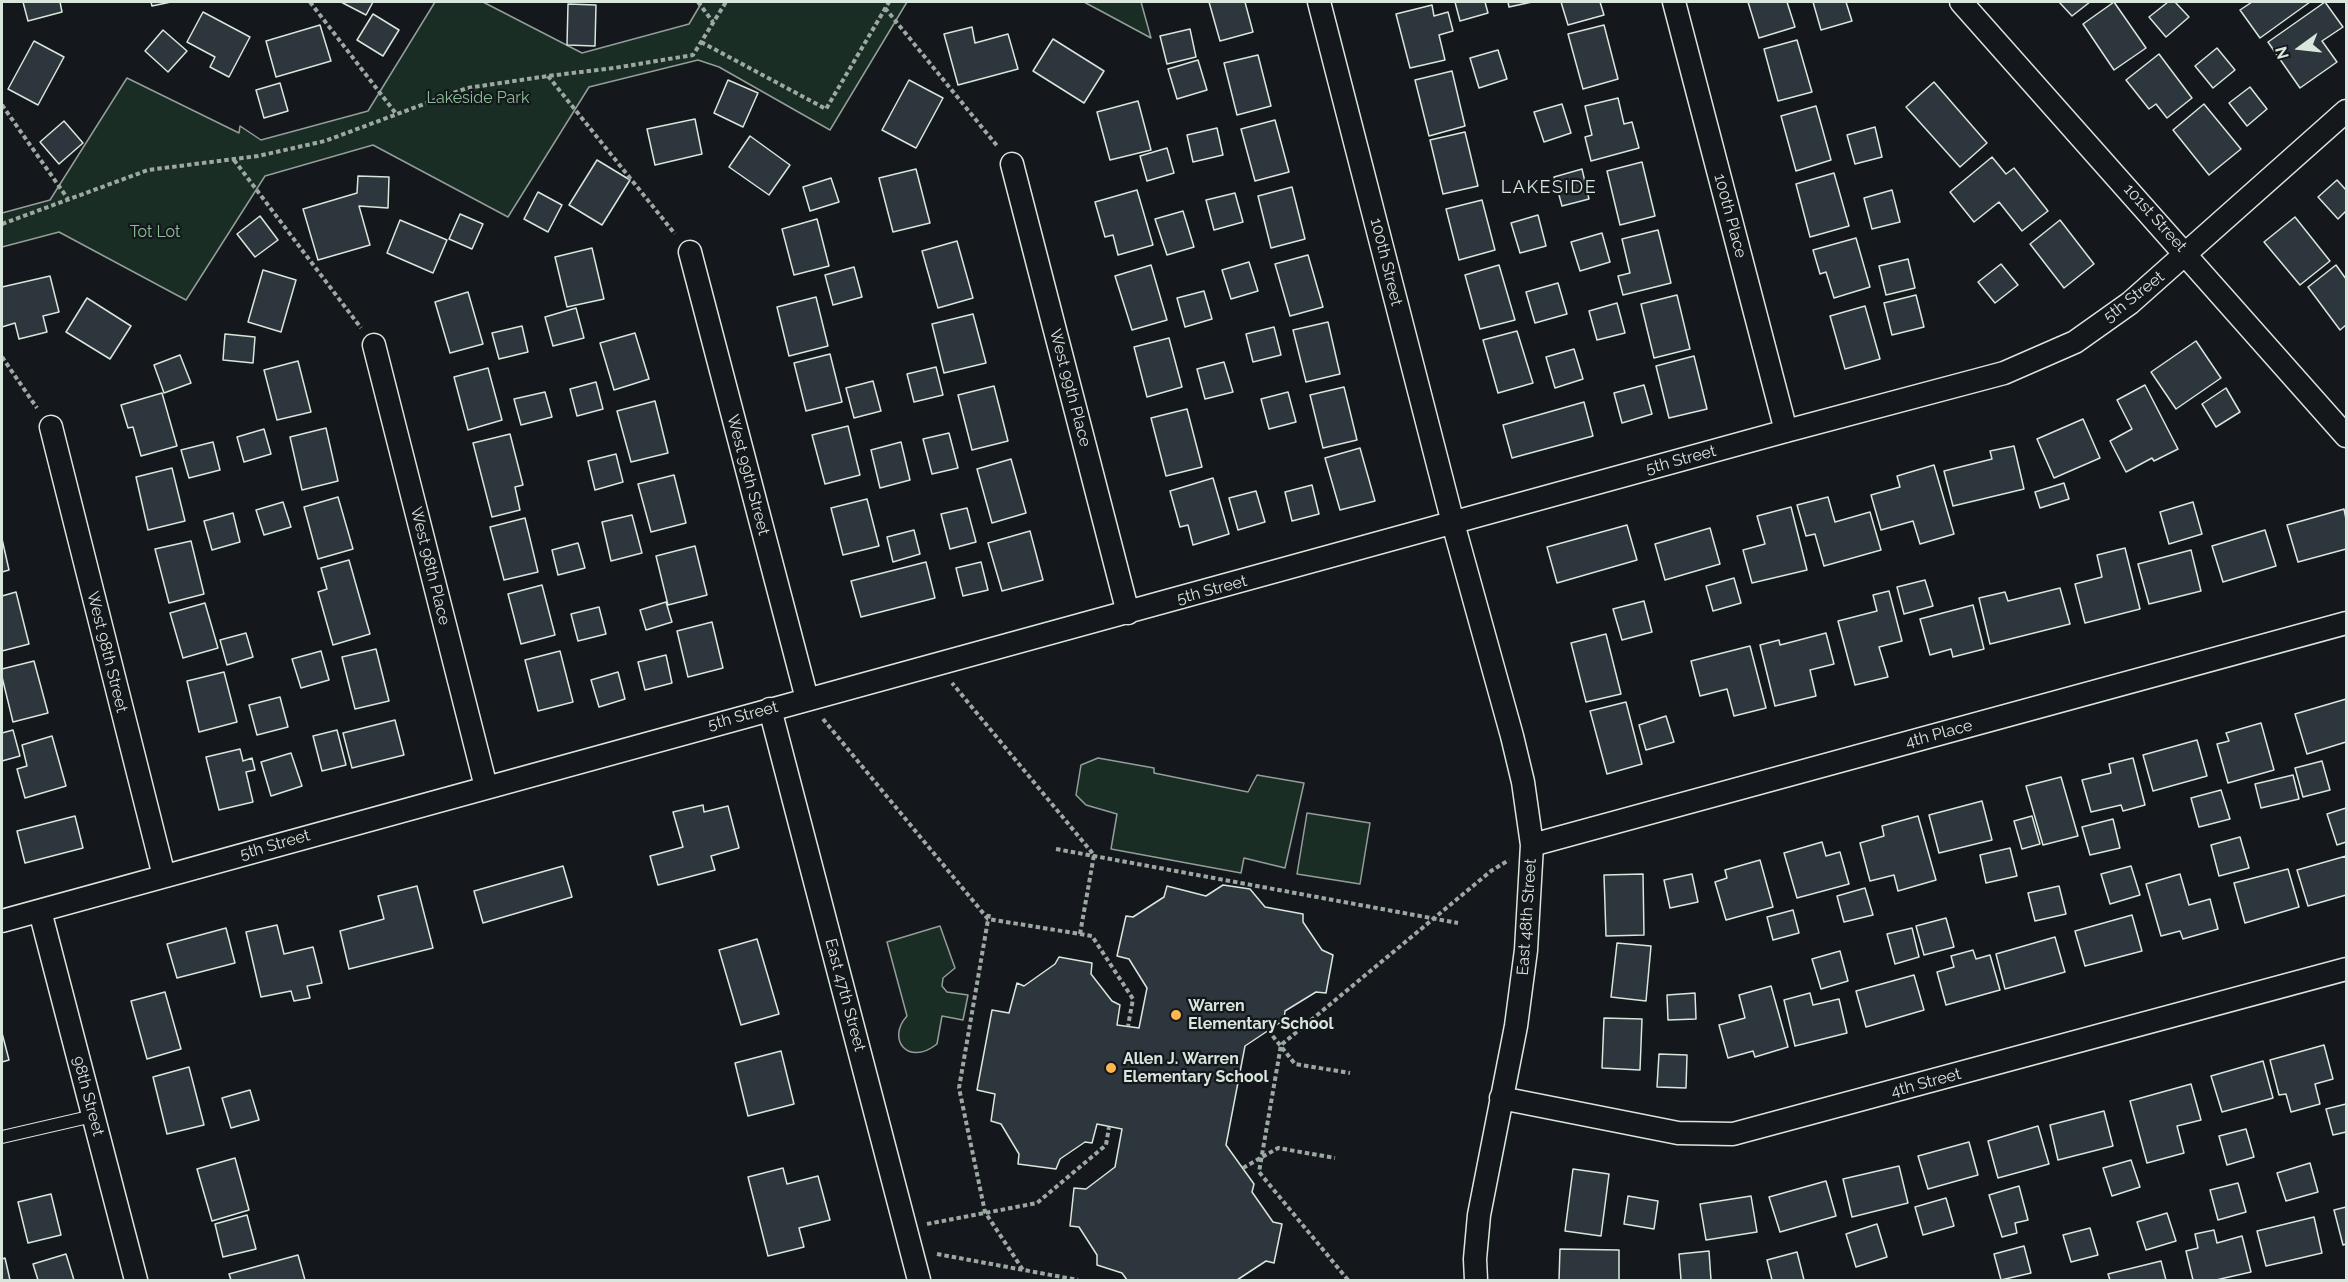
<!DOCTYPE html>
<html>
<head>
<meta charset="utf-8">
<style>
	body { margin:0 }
	#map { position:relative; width:2348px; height:1282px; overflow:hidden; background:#14181c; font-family:Raleway,sans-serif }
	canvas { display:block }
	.frame { position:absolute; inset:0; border:3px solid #d8e6dc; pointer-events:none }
	.north { position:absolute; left:2270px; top:18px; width:60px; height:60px; -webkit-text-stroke:4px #14181c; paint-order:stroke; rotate:255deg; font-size:16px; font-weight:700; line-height:24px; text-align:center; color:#d8e6dc }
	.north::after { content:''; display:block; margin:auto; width:21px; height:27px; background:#d8e6dc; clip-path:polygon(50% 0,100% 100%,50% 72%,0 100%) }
</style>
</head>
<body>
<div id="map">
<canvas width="2348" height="1282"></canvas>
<div class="frame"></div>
<div class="north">N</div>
</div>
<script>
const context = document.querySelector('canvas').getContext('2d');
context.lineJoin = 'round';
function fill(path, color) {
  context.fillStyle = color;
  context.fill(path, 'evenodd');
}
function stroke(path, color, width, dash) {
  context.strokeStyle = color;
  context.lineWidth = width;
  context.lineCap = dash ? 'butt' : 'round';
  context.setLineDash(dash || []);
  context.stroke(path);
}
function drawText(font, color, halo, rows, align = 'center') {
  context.font = font + ' Raleway,sans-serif';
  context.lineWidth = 4.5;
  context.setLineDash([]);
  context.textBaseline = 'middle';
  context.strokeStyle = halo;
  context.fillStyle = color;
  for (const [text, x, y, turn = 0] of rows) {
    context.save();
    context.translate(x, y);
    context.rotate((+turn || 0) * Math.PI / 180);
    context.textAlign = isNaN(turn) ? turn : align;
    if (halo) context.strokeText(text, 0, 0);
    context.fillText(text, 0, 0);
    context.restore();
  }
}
const green = new Path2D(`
	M435,2H483L582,53L689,24L702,2H907L830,130L719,67L698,60L589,87L508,217L373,145L265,176L186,300L59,232L2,247V213L50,200L127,78L239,133L240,126L261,140L368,111Z
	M1084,2H1141L1151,38Z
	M1098,758L1154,768V773L1248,792L1257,775L1304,783L1285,868L1244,858L1241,873L1111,849L1117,814L1086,805L1076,795L1081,765Z
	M1307,813L1370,823L1360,884L1297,874Z
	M940,926L955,968L943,978L942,986L947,992L968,995L963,1020L942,1016L937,1044C908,1067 886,1039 907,1016L887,942Z`);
const building = new Path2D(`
	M23,2H60L62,12L28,21Z
	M151,2H171L152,6Z
	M341,2H373L366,15Z
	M1209,2H1245L1253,32L1220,41Z
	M1455,2H1485L1488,13L1460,21Z
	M1508,2H1532L1509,7Z
	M1561,2H1600L1604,15L1568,25Z
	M1748,2H1787L1795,27L1759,38Z
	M1813,2H1846L1852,21L1821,30Z
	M2059,2H2090L2072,16Z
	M2114,2L2146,48L2114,70L2083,24Z
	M2168,2H2175L2189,17L2166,37L2149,17Z
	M2252,2H2310L2260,38L2240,10Z
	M2325,2L2343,27L2322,41L2337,62L2300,88L2268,42Z
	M568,4L596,5L595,46L567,45Z
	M1432,5L1434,16L1448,12L1453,31L1439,35L1445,60L1410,68L1396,14Z
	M203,12L250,37L229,77L210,67L215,57L187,42Z
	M373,14L399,30L383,56L357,40Z
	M320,25L331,61L276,77L266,41Z
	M1604,25L1618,79L1583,89L1568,34Z
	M972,27L975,43L1008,34L1018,69L958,85L944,34Z
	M1190,29L1196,57L1167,64L1160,36Z
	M163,30L187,51L168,72L145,51Z
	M1053,39L1104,71L1084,103L1033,71Z
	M1797,40L1812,92L1778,101L1764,49Z
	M34,41L64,57L38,105L8,89Z
	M2217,48L2235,70L2213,88L2195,66Z
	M1498,50L1507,79L1479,88L1470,58Z
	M2159,54L2192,98L2167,118L2156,104L2149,109L2126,80Z
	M1258,55L1271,106L1237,115L1224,63Z
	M1198,60L1207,90L1177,99L1168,69Z
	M1452,71L1465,126L1429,136L1415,80Z
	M728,80L758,93L743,127L714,113Z
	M909,80L943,98L916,148L882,130Z
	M1934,82L1987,143L1960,167L1906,107Z
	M280,83L288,111L264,118L256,90Z
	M2250,87L2267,109L2247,126L2229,103Z
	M1618,98L1624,124L1632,122L1639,148L1591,161L1585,137L1592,135L1585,106Z
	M1138,101L1151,150L1110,160L1097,112Z
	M1562,104L1571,133L1544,142L1534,112Z
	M2204,104L2241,149L2209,175L2173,130Z
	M1816,106L1831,160L1796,171L1781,116Z
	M695,119L702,154L655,165L647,129Z
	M1275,120L1289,172L1255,181L1241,129Z
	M64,121L83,143L59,164L40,142Z
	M1875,127L1882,157L1855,164L1847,135Z
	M1217,128L1223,155L1193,162L1187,135Z
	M1465,132L1478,186L1443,194L1430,140Z
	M750,136L790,165L769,195L729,167Z
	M1167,148L1174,173L1147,181L1140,156Z
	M1992,157L2006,174L2014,168L2048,211L2022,231L1999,202L1974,222L1950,192Z
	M597,160L630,180L602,225L569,205Z
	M1642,162L1655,216L1620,225L1607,171Z
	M916,169L930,223L893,232L879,178Z
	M1582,169L1589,199L1562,206L1554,177Z
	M1834,173L1849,226L1810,237L1796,184Z
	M358,176L389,177L388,208L359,206L370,245L318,260L303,209L357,193Z
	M831,178L839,202L810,211L803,187Z
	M2337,180L2346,190V211L2338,219L2318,197Z
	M1292,187L1305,239L1271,248L1258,196Z
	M1137,190L1153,245L1118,255L1113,235L1105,237L1095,202Z
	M1892,190L1900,222L1872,229L1864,198Z
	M538,192L562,205L548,232L524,219Z
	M1235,193L1243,222L1214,230L1206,200Z
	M1482,200L1495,250L1459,260L1446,209Z
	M1183,211L1194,247L1167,255L1155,219Z
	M460,214L483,224L472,249L449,239Z
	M1538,215L1546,246L1520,253L1511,223Z
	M260,216L278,240L255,257L237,234Z
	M2295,217L2330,261L2300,285L2264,242Z
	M817,219L829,266L794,275L782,229Z
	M400,220L447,240L433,273L387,253Z
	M2060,220L2094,264L2064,288L2030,244Z
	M1658,230L1671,283L1623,295L1618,276L1630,273L1622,239Z
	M1602,233L1610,262L1580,271L1571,242Z
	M1856,238L1870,287L1834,298L1826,272L1820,274L1813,250Z
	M957,241L973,298L938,308L922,251Z
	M592,248L604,299L567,307L555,257Z
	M1308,255L1323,307L1290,316L1275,264Z
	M1908,259L1915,288L1886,295L1879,266Z
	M1249,262L1258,291L1231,299L1222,270Z
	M2001,264L2018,285L1995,303L1978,282Z
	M1151,265L1167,320L1132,330L1115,276Z
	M1499,265L1515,320L1480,329L1465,275Z
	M2336,265L2346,279V325L2340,330L2308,287Z
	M854,267L862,297L833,305L825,275Z
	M263,270L296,280L281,332L248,322Z
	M50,276L59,312L43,316L47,332L19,339L15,323L2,327V287Z
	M1558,283L1567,314L1535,323L1526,292Z
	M1204,291L1212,319L1185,327L1177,298Z
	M468,292L483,344L450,353L435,302Z
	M1677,295L1690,349L1654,358L1641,304Z
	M1916,295L1924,327L1892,335L1884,303Z
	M816,297L828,346L789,356L777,307Z
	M87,298L131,326L110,359L66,332Z
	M1617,303L1625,333L1597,340L1589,311Z
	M1865,306L1880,359L1845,369L1830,316Z
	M576,308L584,338L553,346L545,317Z
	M973,314L986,363L944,373L932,324Z
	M1328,322L1340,374L1306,382L1293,330Z
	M522,326L528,352L499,359L492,333Z
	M1274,327L1281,355L1253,362L1246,334Z
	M1517,331L1533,383L1498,393L1483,340Z
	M635,333L649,379L614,390L600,343Z
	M225,334L255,337L253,363L223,360Z
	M1169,338L1182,387L1147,397L1134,347Z
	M2196,341L2221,378L2176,409L2151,372Z
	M1574,349L1583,379L1555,388L1546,357Z
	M830,354L842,402L806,411L794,363Z
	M180,355L191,383L164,393L154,365Z
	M1694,356L1707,409L1669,418L1656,366Z
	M298,361L311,412L277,420L264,370Z
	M1224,362L1233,392L1205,399L1197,369Z
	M936,367L943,395L914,402L907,374Z
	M488,368L502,420L468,430L454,377Z
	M873,381L881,411L854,418L846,388Z
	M596,382L603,409L577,416L570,389Z
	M1644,385L1652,414L1622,423L1614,393Z
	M2145,385L2178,449L2154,461L2152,458L2126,472L2110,441L2132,429L2117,400Z
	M994,386L1008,441L972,450L958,395Z
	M1344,387L1357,440L1323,448L1310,395Z
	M2226,388L2240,412L2216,427L2202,404Z
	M545,392L552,417L521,425L514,399Z
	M1288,392L1296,422L1269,429L1261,399Z
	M162,393L177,446L141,456L133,427L128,428L121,405Z
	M655,401L668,453L631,462L617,411Z
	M1584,402L1593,436L1512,458L1503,425Z
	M1187,409L1202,467L1166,476L1151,418Z
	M2083,419L2100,458L2054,478L2037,439Z
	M848,426L860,475L825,484L812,435Z
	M326,428L338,481L302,490L290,437Z
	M264,429L271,454L244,462L237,437Z
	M949,433L958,468L932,474L923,439Z
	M510,434L523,485L515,487L520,510L492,517L473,443Z
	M213,442L220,470L189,478L181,450Z
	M901,442L910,480L880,488L871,450Z
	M2014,446L2024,489L1953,506L1944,471L1992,459L1990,451Z
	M1360,448L1375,501L1340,510L1325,458Z
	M616,454L623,482L595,490L588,461Z
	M1011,459L1026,513L992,523L977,469Z
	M1934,465L1954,534L1920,544L1913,521L1881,530L1871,495L1900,487L1897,476Z
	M172,468L185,521L148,530L136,477Z
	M674,475L686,523L651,532L638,484Z
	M1213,478L1229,534L1193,545L1188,525L1180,527L1170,491Z
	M2064,483L2069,499L2040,508L2035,492Z
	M1312,485L1319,514L1292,521L1285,492Z
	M1256,491L1265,522L1238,530L1229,498Z
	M338,497L353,549L318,559L304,507Z
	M1828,497L1835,522L1870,512L1881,550L1824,566L1815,534L1806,536L1797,505Z
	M867,499L879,546L843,555L831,508Z
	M283,502L291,527L264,535L256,510Z
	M2193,502L2202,534L2169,544L2160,512Z
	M1791,507L1807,570L1752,583L1743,550L1765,544L1757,516Z
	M967,508L976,542L950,549L941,514Z
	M2344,509L2346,519V549L2298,562L2287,525Z
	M233,513L240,542L212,550L204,521Z
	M632,515L642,553L611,561L602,522Z
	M525,518L538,572L504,580L490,527Z
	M1627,525L1637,560L1557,583L1547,547Z
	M1710,528L1720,564L1665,580L1655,544Z
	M914,530L920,554L893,562L887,537Z
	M2265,530L2276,566L2223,582L2212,546Z
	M1030,531L1043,580L1002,591L988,543Z
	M2,539L9,570L2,572Z
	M191,541L204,594L169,603L155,549Z
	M578,543L585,568L558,575L552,550Z
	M695,546L707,595L668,605L656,556Z
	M2125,548L2140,609L2085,623L2075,584L2102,577L2097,555Z
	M2191,550L2201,591L2149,604L2138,564Z
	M349,560L370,634L333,645L318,592L327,589L321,568Z
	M926,562L935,598L861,617L851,581Z
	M981,562L988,590L963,596L956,568Z
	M1734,578L1741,603L1713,611L1706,586Z
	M1925,580L1933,606L1904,614L1897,587Z
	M542,585L555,635L521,644L508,594Z
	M2060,588L2070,624L1990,644L1979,598L2005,592L2008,601Z
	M1889,591L1902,641L1879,647L1888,677L1855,685L1838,621L1877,611L1873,595Z
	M16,592L29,644L2,651V596Z
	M1644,601L1652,632L1622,640L1613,609Z
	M666,602L672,622L646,630L640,610Z
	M205,603L218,648L183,658L170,613Z
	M1973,605L1984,649L1953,657L1951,649L1930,655L1920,619Z
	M599,607L606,634L578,641L571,614Z
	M712,622L723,668L688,677L677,631Z
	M246,633L253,657L227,665L220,640Z
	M1826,633L1834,664L1810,670L1816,696L1775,706L1760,645L1779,640L1780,645Z
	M1606,634L1621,694L1586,702L1571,643Z
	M1750,646L1766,708L1734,716L1727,689L1700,696L1691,661Z
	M376,649L389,701L355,709L342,657Z
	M321,651L329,680L301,688L292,659Z
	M560,651L573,702L538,711L525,660Z
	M666,655L672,683L645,690L638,662Z
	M34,661L48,713L13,722L2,677V669Z
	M224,672L237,722L199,732L187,681Z
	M618,672L625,699L599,707L591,680Z
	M280,697L288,727L257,735L249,705Z
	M2346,699V742L2307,754L2295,714Z
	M1626,702L1642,764L1607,774L1590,711Z
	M1666,716L1674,742L1646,750L1639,725Z
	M395,720L404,755L352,768L343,733Z
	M2261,723L2274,770L2228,783L2217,744L2229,741L2226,733Z
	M13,730L20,756L2,761V733Z
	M337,730L346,765L322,771L313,736Z
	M52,736L66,786L25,798L17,769L27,766L22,745Z
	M2197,740L2207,776L2153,791L2143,755Z
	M240,749L243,761L252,758L255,770L246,772L253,802L219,810L206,757Z
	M291,753L302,786L271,796L261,762Z
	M2133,758L2145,805L2123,811L2121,805L2091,812L2082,780L2111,773L2109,764Z
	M2322,761L2330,790L2303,797L2295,768Z
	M2293,775L2299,799L2261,808L2255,784Z
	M2061,777L2078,836L2043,845L2026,786Z
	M2221,790L2230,819L2199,827L2191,798Z
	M1982,801L1992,840L1939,853L1929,815Z
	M703,805L704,812L728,806L739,848L711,856L715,870L658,885L650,856L683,847L673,812Z
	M2346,808V842L2337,845L2327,814Z
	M75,816L83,848L25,863L17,831Z
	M1918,816L1936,880L1898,891L1894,875L1870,881L1860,843L1884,836L1882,826Z
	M2032,816L2040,844L2022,849L2014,821Z
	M2113,819L2120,848L2090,855L2082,827Z
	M2240,837L2249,868L2219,876L2211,845Z
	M1822,842L1826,856L1840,852L1849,884L1797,898L1784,853Z
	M2010,848L2017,876L1986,883L1980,855Z
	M2346,856V895L2308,906L2297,870Z
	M1760,860L1773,907L1726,920L1715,882L1727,878L1725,870Z
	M563,866L572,897L483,923L474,891Z
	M2131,866L2140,895L2110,904L2101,874Z
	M2288,869L2299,907L2245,923L2234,883Z
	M1643,874L1644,935L1606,936L1604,875Z
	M1692,874L1698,902L1670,908L1664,880Z
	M2180,874L2189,905L2210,899L2218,929L2183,939L2180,931L2161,936L2146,884Z
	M1223,885L1250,889L1265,907L1303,914V922L1322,950L1333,955L1326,993L1316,992L1285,1011L1284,1020L1245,1046L1226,1145L1254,1184L1252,1192L1273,1222L1282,1224L1274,1263L1266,1261L1237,1280H1127L1122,1273L1097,1265V1255L1079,1227L1070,1226L1074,1188L1086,1189L1115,1167L1122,1129L1097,1124L1092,1143L1085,1142L1060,1159L1056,1169L1018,1164L1019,1154L1001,1124L991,1121L995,1094L977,1090L992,1010L1009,1013L1017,983L1024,986L1055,964L1059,957L1092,963L1091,974L1112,1001L1120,1005L1117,1025L1139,1028L1147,988L1129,959L1117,956L1126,916L1133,917L1164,897L1167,886L1206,896Z
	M417,886L433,948L349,969L340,931L384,919L378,896Z
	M2059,886L2066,914L2035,921L2028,893Z
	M1865,888L1873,915L1844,922L1837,896Z
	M1793,910L1799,933L1773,940L1767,917Z
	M2132,915L2142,951L2085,966L2075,931Z
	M1946,918L1954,947L1924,955L1916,926Z
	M277,925L284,954L313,947L322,983L307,986L310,998L294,1001L291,991L261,997L246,932Z
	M226,928L235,963L177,978L167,944Z
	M1912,928L1919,957L1895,964L1887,934Z
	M2055,937L2065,972L2005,989L1996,954Z
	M757,939L779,1014L741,1025L719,950Z
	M1617,943L1651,946L1646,1001L1611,997Z
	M1973,950L1976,959L1990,955L2000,990L1946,1005L1937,972L1954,967L1951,956Z
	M1840,951L1848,981L1821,989L1812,959Z
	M1914,975L1924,1010L1866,1027L1856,991Z
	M1771,986L1788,1047L1755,1057L1753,1051L1728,1058L1719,1025L1745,1018L1739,995Z
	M165,992L181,1049L147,1059L131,1001Z
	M1695,993L1696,1019L1668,1020L1667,995Z
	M1810,993L1813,1005L1839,999L1847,1033L1795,1046L1784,1000Z
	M1604,1018L1642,1019L1640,1070L1602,1068Z
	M2,1033L9,1060L2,1062Z
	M2324,1045L2333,1079L2315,1084L2320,1104L2291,1112L2286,1094L2279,1095L2270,1060Z
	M781,1051L794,1104L748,1116L735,1063Z
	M1659,1054L1687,1055L1686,1088L1657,1087Z
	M2263,1061L2273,1098L2222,1112L2211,1076Z
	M189,1067L204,1125L167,1134L153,1077Z
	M2191,1084L2201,1120L2177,1126L2184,1153L2147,1163L2130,1101Z
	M250,1090L259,1120L231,1128L222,1098Z
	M2346,1104V1132L2333,1135L2326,1109Z
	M2104,1111L2113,1146L2058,1160L2050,1125Z
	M2038,1126L2049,1164L1998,1178L1988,1141Z
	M2246,1129L2254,1157L2227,1165L2219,1136Z
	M1969,1142L1978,1175L1928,1189L1918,1156Z
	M235,1158L249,1210L212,1221L197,1169Z
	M2131,1160L2140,1187L2112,1196L2103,1168Z
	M2310,1163L2318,1192L2286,1201L2277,1173Z
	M1899,1166L1908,1203L1852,1217L1843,1179Z
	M783,1168L787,1184L818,1176L830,1220L799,1228L804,1247L768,1256L748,1177Z
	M1573,1169L1609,1174L1601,1236L1565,1231Z
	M1826,1181L1836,1216L1780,1232L1769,1197Z
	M2238,1183L2246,1212L2218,1220L2210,1190Z
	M2019,1186L2028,1220L2015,1223L2017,1233L2002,1237L1989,1195Z
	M51,1194L61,1235L28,1243L18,1202Z
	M1628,1196L1658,1201L1654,1229L1624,1224Z
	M1751,1196L1757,1232L1706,1240L1700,1204Z
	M1946,1198L1954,1226L1923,1235L1915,1207Z
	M2346,1207V1244L2343,1245L2334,1210Z
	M2167,1213L2176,1241L2146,1250L2137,1222Z
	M247,1215L256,1249L223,1257L215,1224Z
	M2314,1217L2322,1253L2266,1266L2257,1231Z
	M1877,1224L1887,1257L1856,1267L1846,1234Z
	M2090,1228L2098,1255L2071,1262L2063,1235Z
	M2214,1230L2217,1243L2242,1236L2251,1272L2216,1280H2193L2186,1251L2198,1248L2195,1234Z
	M2024,1246L2031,1273L2001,1280L1994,1254Z
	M1560,1249L1619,1250V1280H1559Z
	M1709,1251L1711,1280H1681L1679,1254Z
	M1797,1252L1804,1280H1772L1767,1260Z
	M66,1254L74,1280H38L33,1264Z
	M298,1255L305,1280H231L229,1274Z
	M5,1258L10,1280H2V1259Z
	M2161,1261L2166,1280H2110L2108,1274Z`);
const path = new Path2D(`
	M310,2L397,115
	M698,2L713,22
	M885,8L998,147
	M701,42L826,109L889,2
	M548,76L675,234
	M2,105L68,199
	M234,160L361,328
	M2,224L148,170L258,156L325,141L467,88L548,76L614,68L693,55L726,2
	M2,357L37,408
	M823,719L988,919L1080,934L1094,855L952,683
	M1056,849L1458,923
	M989,914L959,1088L985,1212L1023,1270
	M1080,934L1092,936L1133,999L1128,1026
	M1268,1030L1295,1064L1350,1073
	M1243,1168L1278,1148L1335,1158
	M927,1224L1037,1203L1106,1145L1109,1127
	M937,1254L1078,1280
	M1348,1280L1259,1172L1281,1045L1491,871L1509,860`);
const service = new Path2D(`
	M2,1137L93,1116`);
const minor = new Path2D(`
	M1319,2L1453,523L1512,736L1523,782L1532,845L1526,950L1516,1026L1479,1215L1475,1259L1476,1280
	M1674,2L1786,431
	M1961,2L2346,436
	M1012,164L1128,613
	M690,252L807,699
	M374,345L486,787
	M51,427L164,876
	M770,709L919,1280
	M1532,845L2346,623
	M40,911L136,1280
	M2,921L1786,431L2004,373L2075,342L2130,303L2346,111
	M1501,1098L1678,1133L1733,1134L2346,969`);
const markers = [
	[1176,1015,6,"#ffb74d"],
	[1111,1068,6,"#ffb74d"]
];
const parkNames = [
	["Lakeside Park",478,98],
	["Tot Lot",155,232]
];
const streetNames = [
	["100th Place",1730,216,75],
	["101st Street",2155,218,48],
	["100th Street",1386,262,76],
	["5th Street",2134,297,-38],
	["West 99th Place",1070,388,75],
	["5th Street",1681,460,-15],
	["West 99th Street",748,475,75],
	["West 98th Place",430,566,76],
	["5th Street",1212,590,-15],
	["West 98th Street",107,652,76],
	["5th Street",743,716,-15],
	["4th Place",1939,734,-15],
	["5th Street",275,845,-16],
	["East 48th Street",1527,917,-86],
	["East 47th Street",845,995,75],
	["4th Street",1926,1083,-15],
	["98th Street",88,1096,75]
];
const poiNames = [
	["Warren",1188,1006],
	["Elementary School",1188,1024],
	["Allen J. Warren",1123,1059],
	["Elementary School",1123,1077]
];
const neighbourhoodNames = [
	["LAKESIDE",1549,188]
];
fill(green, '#1a2d24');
stroke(green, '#939e99', 1.5);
fill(building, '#2c363c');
stroke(building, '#d8e6dc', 1.5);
stroke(service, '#d8e6dc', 14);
stroke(minor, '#d8e6dc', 25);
stroke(path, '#9da8a2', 4, [4.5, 3]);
stroke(service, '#14181c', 12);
stroke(minor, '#14181c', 22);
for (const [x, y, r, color] of markers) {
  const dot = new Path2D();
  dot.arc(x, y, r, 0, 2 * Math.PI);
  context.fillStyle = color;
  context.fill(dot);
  stroke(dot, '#14181c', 2);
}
drawText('16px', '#8ac095', '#14181c', parkNames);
drawText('16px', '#d8e6dc', '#14181c', streetNames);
drawText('bold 16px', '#d8e6dc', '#14181c', poiNames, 'left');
context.letterSpacing = '1.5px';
drawText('18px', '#d8e6dc', '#14181c', neighbourhoodNames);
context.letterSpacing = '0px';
</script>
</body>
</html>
